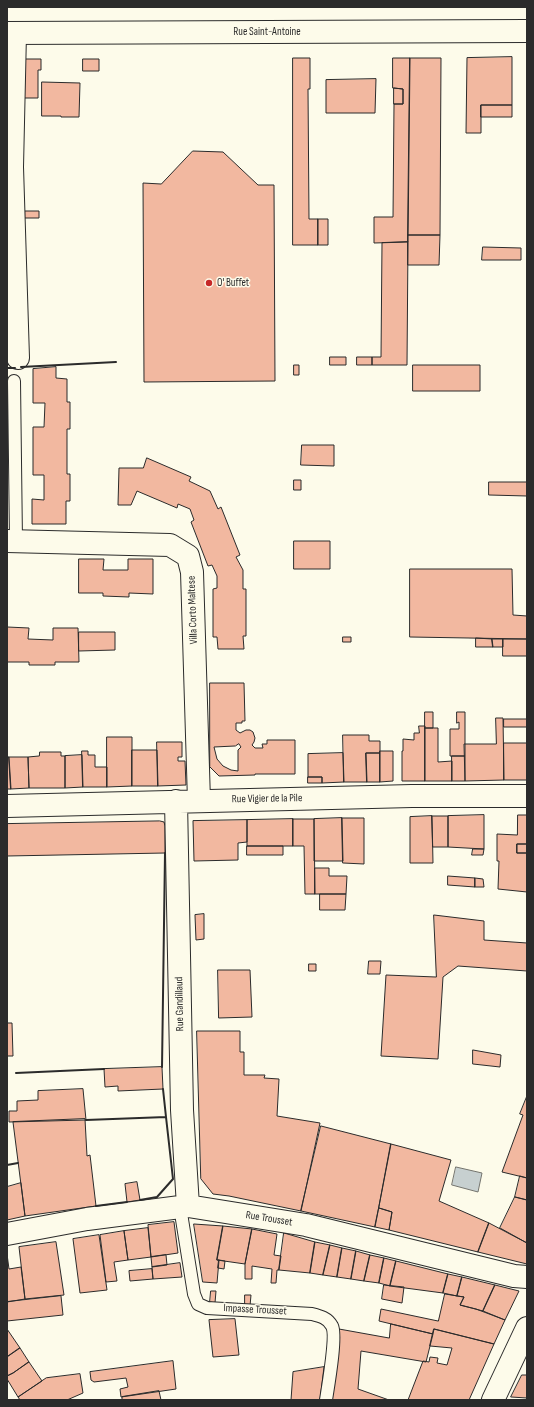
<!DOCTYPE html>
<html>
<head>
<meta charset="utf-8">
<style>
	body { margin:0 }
	#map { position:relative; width:534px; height:1407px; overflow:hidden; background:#fdfbea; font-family:"Sofia Sans Condensed",sans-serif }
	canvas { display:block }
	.frame { position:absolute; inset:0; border:8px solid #2b2b2b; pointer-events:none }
</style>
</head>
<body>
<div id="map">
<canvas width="534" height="1407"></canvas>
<div class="frame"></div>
</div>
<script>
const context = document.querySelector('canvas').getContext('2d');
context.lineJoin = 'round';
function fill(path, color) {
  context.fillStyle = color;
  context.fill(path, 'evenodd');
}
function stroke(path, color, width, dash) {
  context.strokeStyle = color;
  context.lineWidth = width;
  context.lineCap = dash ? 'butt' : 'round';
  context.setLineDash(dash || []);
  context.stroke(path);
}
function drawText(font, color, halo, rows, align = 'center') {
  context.font = font + ' "Sofia Sans Condensed",sans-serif';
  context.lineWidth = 3;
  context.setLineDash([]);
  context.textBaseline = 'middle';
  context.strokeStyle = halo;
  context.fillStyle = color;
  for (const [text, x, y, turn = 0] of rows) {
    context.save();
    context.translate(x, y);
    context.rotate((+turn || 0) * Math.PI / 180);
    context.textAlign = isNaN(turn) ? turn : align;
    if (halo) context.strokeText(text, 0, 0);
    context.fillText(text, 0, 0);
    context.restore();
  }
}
const water = new Path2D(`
	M456,1167L482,1173L478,1192L452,1185Z`);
const building = new Path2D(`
	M512,57V105H481V133H466L467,58Z
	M293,58H310V89H308L309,219H318V245H293Z
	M393,58H410L408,242L374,243V217H393L394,104H403V89L393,88Z
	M410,58H441L440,235H408Z
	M23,59H41V70H38V98H24Z
	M83,59H99V71H83Z
	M376,79L375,113H326V80Z
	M42,82L80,83L79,117H61V116H42Z
	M394,88L403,89V104H394Z
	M481,105H512V117H481Z
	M193,151L223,152L258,185H274L275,381L144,382L143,183L161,184Z
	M25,211H39V218H25Z
	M318,219H328V245H318Z
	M408,235H440L439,265H408Z
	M408,242L407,365H372V357H381L382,243Z
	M483,247L521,248V260H482Z
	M330,357H346V365H330Z
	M357,357H372V365H357Z
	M294,365H299V375H294Z
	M413,365H480V391H413Z
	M56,367V378L67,379V402H70V429H67V474H70V501H66V524H32V499L44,500V475H33V427H44L45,403H33V369Z
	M302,445H334V466L301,465Z
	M147,458L191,477L189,481L210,491L218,509L221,507L240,555L236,557L243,570V589H246V636H243L244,649H218L217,637H213V589L217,588V576L212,565L208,566L191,522L194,520L190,509L178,504L177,508L137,491L131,505H118L119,468H143Z
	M294,480H301V490H294Z
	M489,482H527V496L489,495Z
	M294,541H330V569H294Z
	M79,559H104L103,570H128V559H153V594L129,593V597L103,596V593H79Z
	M410,569H512L513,615L527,616V639L410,637Z
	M7,627L29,628L28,639L53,640V628H78L79,662H55V665H29V662H7Z
	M79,632H115V650L79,651Z
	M343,637H351V642H343Z
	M476,638L492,639L493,647H476Z
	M492,639H503V647H493Z
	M503,639H527V656H503Z
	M210,683H244L245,721H242V723H236V730L240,733L246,730H250L253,732L255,738L254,742L252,745L255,748H263L262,744H267V740H295V774H255V775L219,776L210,767ZM239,744L241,747L238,750V771L231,770L223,766L217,759L214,747L235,746Z
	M425,712H433V728H425Z
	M457,712H465V756H450V729H459V722L457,723Z
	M496,718H503L504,780L465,781L464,744H496Z
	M504,719H527V727H504Z
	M419,726H425V781H402V751H403V739L414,740V733H419Z
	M425,728H438V762L452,761V781H425Z
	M343,735H369V741H380V753H366L367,782H344Z
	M107,737H132V786L107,787Z
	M157,742H182V757H178V761H185L186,785L158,786Z
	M504,743H527V780H504Z
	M132,750H157L158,786H132Z
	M82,751H88V755H95V767H107V787H83Z
	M380,751H393V781L380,782Z
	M40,752H61V756H65V788H29L28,757L39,756Z
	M343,753L344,782L322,783V777H308V754Z
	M366,753H380V782H367Z
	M82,755L83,787L65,788V756Z
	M452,756H465V781H452Z
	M7,757H9L11,789H7Z
	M9,757H28L29,788L11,789Z
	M308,777H322V783H308Z
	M484,815V849L448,847V816Z
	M518,815H527V844H517V853H527V892L498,889L499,861H497V834L517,835Z
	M432,816H448V847H433Z
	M432,816L433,863H410V817Z
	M342,818L343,861H314V819Z
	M342,818H364V864L343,863Z
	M293,819V846H247V820Z
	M293,819H314L315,894H305L304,846H293Z
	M247,820V842L238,843V860L194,861L193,821Z
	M160,821L164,822L165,826V853L7,856V824Z
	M517,844H527V853H517Z
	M247,846H283V855H247Z
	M473,849H484L483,855H472Z
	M315,868H329V876H347L346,894H315Z
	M448,876L475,878V887L448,885Z
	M475,878L483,879L484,887H475Z
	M320,894H346L345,910H320Z
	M204,914V939L196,940L195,915Z
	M434,915L484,921V940L527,943V971L458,966L443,977L438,1059L381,1056L386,975L436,977Z
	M369,961H381L380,974H368Z
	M309,964H316V971H309Z
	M218,970H250L252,1017L219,1018Z
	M7,1023H12L13,1056H7Z
	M197,1031H240V1052H244V1075H265L264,1078L279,1079L277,1116L320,1123L301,1211L229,1196L213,1194L201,1179Z
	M473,1050L501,1055L500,1067L473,1064Z
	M162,1067L163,1089L118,1091V1086L105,1087L104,1069Z
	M83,1089L86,1120L9,1122V1111H17V1101L38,1100V1091Z
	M527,1096V1178L502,1172L523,1115L520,1114Z
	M85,1119L87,1156L90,1155L96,1206L25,1216L13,1122Z
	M321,1126L391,1144L375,1227L301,1211Z
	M391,1144L451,1160L439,1201L489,1223L478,1252L389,1230L392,1212L379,1208Z
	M520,1176L527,1178V1200L515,1197Z
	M137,1182L140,1200L127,1202L125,1184Z
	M21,1183L25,1216L7,1220V1187Z
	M515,1197L527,1200V1243L500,1228Z
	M379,1208L392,1212L389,1230L375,1227Z
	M174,1222L178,1253L151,1257L148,1225Z
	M489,1223L527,1243V1264L478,1252Z
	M194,1224L223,1226L217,1260H219L217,1283L203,1282Z
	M223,1226L252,1229L245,1264L217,1260Z
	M148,1228L151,1257L128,1260L124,1231Z
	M252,1229L277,1234L274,1255L281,1256L279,1270H277L276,1283H271L272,1269L252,1266V1279H245V1264Z
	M124,1231L128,1260L114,1262L117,1281L106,1282L100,1235Z
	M284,1233L315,1242L310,1273L279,1270Z
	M99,1235L107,1290L80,1293L73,1239Z
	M56,1242L64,1295L25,1299L19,1247Z
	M315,1242L330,1245L323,1275L310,1273Z
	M330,1245L342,1248L337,1277L323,1275Z
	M342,1248L356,1251L351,1279L337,1277Z
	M356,1251L370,1255L364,1281L351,1279Z
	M7,1254L9,1269L21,1267L25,1299L7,1302Z
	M166,1255L167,1265L152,1267L151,1257Z
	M370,1255L384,1258L379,1283L364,1281Z
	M384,1258L396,1261L390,1286L379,1283Z
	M219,1260L225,1261L224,1269L218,1268Z
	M396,1261L448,1274L443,1293L390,1286Z
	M180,1263L182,1277L153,1279L152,1267Z
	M152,1269L153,1279L130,1281L129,1271Z
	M448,1274L462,1277L457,1296L443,1293Z
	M462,1277L495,1285L483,1311L460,1305L464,1297L457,1296Z
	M384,1285L404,1287L402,1303L382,1299Z
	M495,1285L519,1291L505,1320L483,1311Z
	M211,1291H216L215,1303L210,1302Z
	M445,1294L464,1297L460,1305L476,1309L505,1320L494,1344L434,1329L433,1334L379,1321L381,1309L438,1321Z
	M245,1295H251L250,1306H245Z
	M61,1296L63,1315L7,1321V1302Z
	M235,1319L239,1355L213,1357L209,1320Z
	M391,1324L433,1334L426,1362L361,1351L358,1389L389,1400H331L339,1329L389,1338Z
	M7,1329L20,1348L7,1357Z
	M434,1329L494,1344L469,1400H408L423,1361L429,1362L430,1357L438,1358L437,1363L447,1365L452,1348L430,1346Z
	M20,1348L29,1362L13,1373L7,1376V1357Z
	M173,1361L176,1389L121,1397L120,1389L128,1387L126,1378L94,1382L91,1380L90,1372Z
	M29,1362L42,1381L18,1397L7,1379V1376L13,1373Z
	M324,1367L320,1400H291L293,1372Z
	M80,1374L83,1393L67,1400H20L18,1397L46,1378Z
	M522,1375H527V1398L511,1397Z
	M159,1391L161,1400H122V1397Z`);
const lane = new Path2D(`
	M14,381L16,541
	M180,1207L194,1294L198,1304L207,1308L312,1314C320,1316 328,1318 332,1326C337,1335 328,1387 326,1400`);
const street = new Path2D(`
	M15,33L12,167L18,358
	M7,541L170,545L188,556L192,572L199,801
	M176,801L182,1110L188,1206
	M7,806L412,796H527
	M7,1234L87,1219L188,1206L306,1225L514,1276L527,1277`);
const secondary = new Path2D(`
	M7,33L527,31
	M493,1400L527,1328`);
const wall = new Path2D(`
	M21,367L116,362
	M7,368H15
	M162,1067L165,853
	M16,1073L104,1069
	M163,1089L166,1117
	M86,1120L166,1117L173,1179L157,1197L140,1200
	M7,1165L18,1163
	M96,1206L127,1202`);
const markers = [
	[209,283,4,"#c62828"]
];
const streetNames = [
	["Rue Saint-Antoine",267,32],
	["Villa Corto Maltese",193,610,-92],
	["Rue Vigier de la Pile",267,799,-1],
	["Rue Gandillaud",180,1004,-91],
	["Rue Trousset",269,1219,9],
	["Impasse Trousset",255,1310,3]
];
const poiNames = [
	["O' Buffet",217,283]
];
fill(water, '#c7d0d0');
stroke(water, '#74746e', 1);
fill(building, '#f2b8a0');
stroke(building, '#2b2b2b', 1);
stroke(lane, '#2b2b2b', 14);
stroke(street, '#2b2b2b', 24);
stroke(secondary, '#2b2b2b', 24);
stroke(lane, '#fdfbea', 12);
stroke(street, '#fdfbea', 22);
stroke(secondary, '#fdfbea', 22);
stroke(wall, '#2b2b2b', 2);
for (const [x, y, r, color] of markers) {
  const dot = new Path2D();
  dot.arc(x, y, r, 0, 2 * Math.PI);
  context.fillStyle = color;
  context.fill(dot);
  stroke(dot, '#fdfbea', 1.5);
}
drawText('11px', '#2b2b2b', '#fdfbea', streetNames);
drawText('11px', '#2b2b2b', '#fdfbea', poiNames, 'left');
</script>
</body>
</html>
